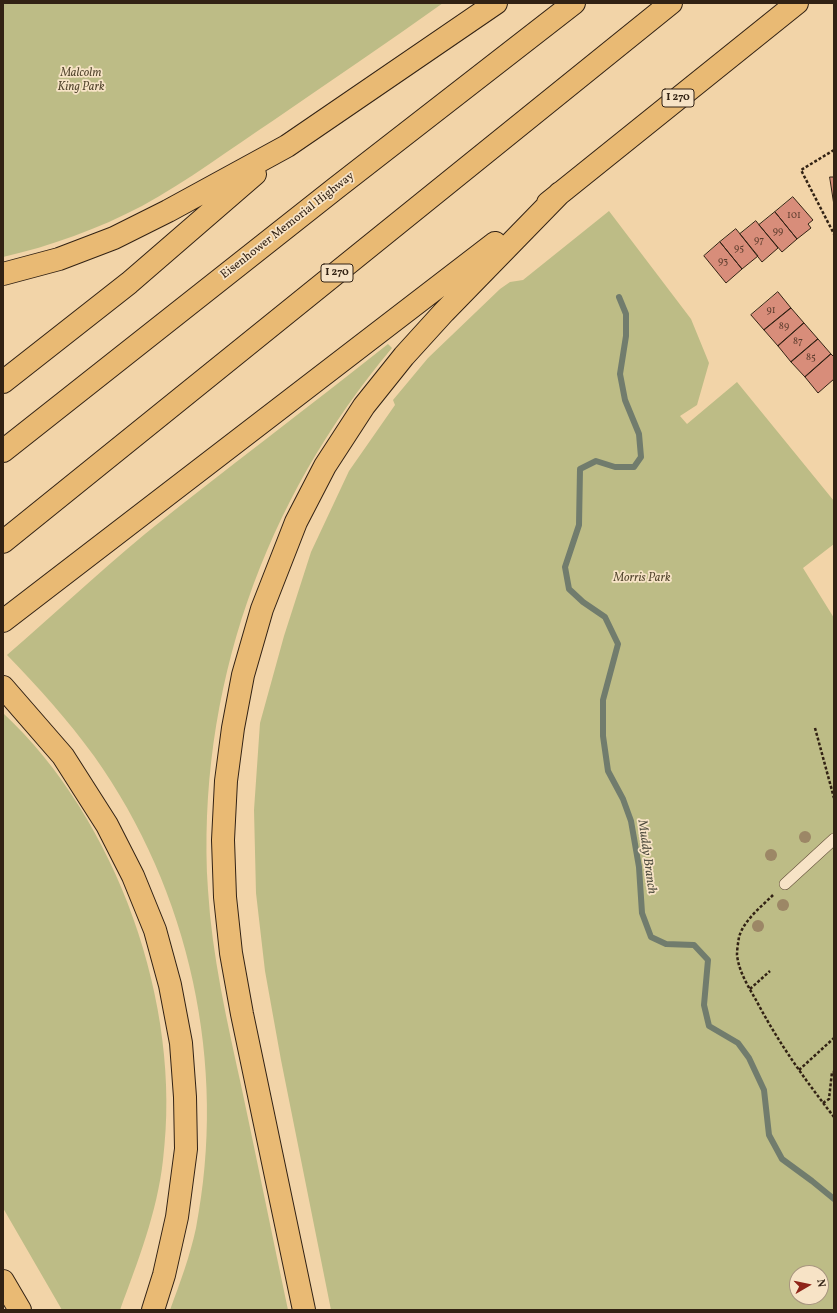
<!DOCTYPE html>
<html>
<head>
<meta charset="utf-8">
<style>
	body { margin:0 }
	#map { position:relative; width:837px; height:1313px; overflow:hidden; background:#f2d4a8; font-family:Vollkorn,serif }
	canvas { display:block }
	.frame { position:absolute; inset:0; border:4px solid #322214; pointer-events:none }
	.north { position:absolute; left:789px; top:1265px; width:40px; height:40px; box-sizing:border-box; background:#f7e3c6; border:1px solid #a8967f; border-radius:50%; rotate:81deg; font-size:11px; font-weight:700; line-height:16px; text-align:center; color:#322214 }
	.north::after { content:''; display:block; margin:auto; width:14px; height:18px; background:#8f2418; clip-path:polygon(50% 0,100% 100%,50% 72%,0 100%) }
</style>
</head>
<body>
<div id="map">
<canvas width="837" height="1313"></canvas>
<div class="frame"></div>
<div class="north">N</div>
</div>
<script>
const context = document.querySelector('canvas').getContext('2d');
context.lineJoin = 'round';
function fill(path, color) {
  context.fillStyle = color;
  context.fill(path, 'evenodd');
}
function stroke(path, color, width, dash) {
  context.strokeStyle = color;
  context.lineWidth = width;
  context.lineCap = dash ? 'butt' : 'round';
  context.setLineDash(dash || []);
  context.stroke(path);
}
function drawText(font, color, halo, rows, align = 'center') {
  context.font = font + ' Vollkorn,serif';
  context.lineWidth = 3.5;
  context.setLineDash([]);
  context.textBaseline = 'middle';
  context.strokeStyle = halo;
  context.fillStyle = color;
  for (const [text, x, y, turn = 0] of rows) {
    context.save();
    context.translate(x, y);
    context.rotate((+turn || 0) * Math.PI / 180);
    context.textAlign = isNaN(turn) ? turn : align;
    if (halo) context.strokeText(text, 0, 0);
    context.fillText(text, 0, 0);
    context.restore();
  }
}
const green = new Path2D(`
	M3,3H443C387,43 330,81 274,120C230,149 188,181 142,206C98,229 51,246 3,257Z
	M609,211L691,319L709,363L697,405L680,416L687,424L737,382L834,501V544L803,568L834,618V1310H331L281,1060L265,971L256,893L254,810L260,723L284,636L311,552L349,471L395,405L393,400L428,358L500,289L510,282L523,280ZM797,1273H821V1297H797Z
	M388,344L392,348C264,500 196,691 208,890C212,956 227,1021 241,1085C257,1160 272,1235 288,1310H170C180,1283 190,1256 196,1228C228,1065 190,891 94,756C68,720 38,687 7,655C53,615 98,573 145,534C225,469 308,408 388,344Z
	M3,713C117,819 183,1005 163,1160C157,1213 138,1261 120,1310H62L3,1208Z`);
const stream = new Path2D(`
	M619,297L626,314V336L620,374L625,400L639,434L641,457L634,467H615L596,461L580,469L579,525L565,567L569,589L583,602L605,617L618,644L603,700V736L608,771L623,799L631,821L639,867L642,913L651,937L666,944L694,945L708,960L704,1005L709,1026L738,1043L749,1058L764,1090L769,1135L782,1159L812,1181L834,1199`);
const building = new Path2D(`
	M830,177H834V205Z
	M793,197L813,220L808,224L811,228L797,239L775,212Z
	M775,212L797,239L782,252L759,225Z
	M756,221L778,248L762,262L740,234Z
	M736,229L758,256L742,269L720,242Z
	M720,242L742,269L726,283L704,256Z
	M778,292L791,308L764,330L751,315Z
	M791,308L804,323L778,346L764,330Z
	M804,323L818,339L791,362L778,346Z
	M818,339L831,354L805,377L791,362Z
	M831,354L834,357V379L818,393L805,377Z`);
const path = new Path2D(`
	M834,150L801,170L834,234
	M815,728L834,798
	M773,895C761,907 744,920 739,937C738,943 737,950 737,955C739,972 748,986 756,1000C778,1042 805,1080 834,1117
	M750,989L770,971
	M799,1070L834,1038
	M823,1103L829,1099L832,1072H834`);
const service = new Path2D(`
	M785,884L834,839`);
const motorway = new Path2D(`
	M548,203L797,3
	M3,274L59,259L114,238L168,211L287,146L496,3
	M3,382L129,283L255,174
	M3,451L336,188L574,3
	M3,542L671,3
	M3,621L495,243
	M3,687L63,756L107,825L133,876L155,930L170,985L181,1043L185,1097L186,1149L177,1217L164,1275L153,1310
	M3,1281L20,1310
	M304,1310L242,1014L231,953L225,897L223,840L226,781L233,728L243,675L262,609L289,540L296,522L325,466L364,406L404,356L444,312L560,193`);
const trees = [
	[805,837],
	[771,855],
	[783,905],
	[758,926]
];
const numberNames = [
	["101",794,216],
	["99",778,232],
	["97",759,241],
	["95",739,249],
	["93",723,262],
	["91",771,311],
	["89",784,327],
	["87",798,342],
	["85",811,358]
];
const shields = [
	[678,98,32],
	[337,273,32]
];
const shieldNames = [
	["I 270",678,98],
	["I 270",337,273]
];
const parkNames = [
	["Malcolm",81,74],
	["King Park",81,88],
	["Morris Park",642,579]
];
const streetNames = [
	["Eisenhower Memorial Highway",288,226,-38]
];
const waterNames = [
	["Muddy Branch",646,857,82]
];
fill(green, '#bdbc86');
stroke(stream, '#717c6d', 6);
fill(building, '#d88d7a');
stroke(building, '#322214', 1);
stroke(service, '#624e39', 12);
stroke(motorway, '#322214', 24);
stroke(path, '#322214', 2.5, [3, 2]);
stroke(service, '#f7e3c6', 11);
stroke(motorway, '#e9ba74', 22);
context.fillStyle = '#9c8766';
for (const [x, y] of trees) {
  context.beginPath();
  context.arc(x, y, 6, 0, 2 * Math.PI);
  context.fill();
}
drawText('10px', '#5c3d2e', null, numberNames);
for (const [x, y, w] of shields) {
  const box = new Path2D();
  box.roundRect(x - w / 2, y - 9, w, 18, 3);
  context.fillStyle = '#f7e3c6';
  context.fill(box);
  stroke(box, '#322214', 1);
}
drawText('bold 11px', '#322214', null, shieldNames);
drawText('italic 12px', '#554830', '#f7e3c6', parkNames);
drawText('12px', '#322214', '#f7e3c6', streetNames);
drawText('italic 13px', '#524f41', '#f7e3c6', waterNames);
</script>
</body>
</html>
